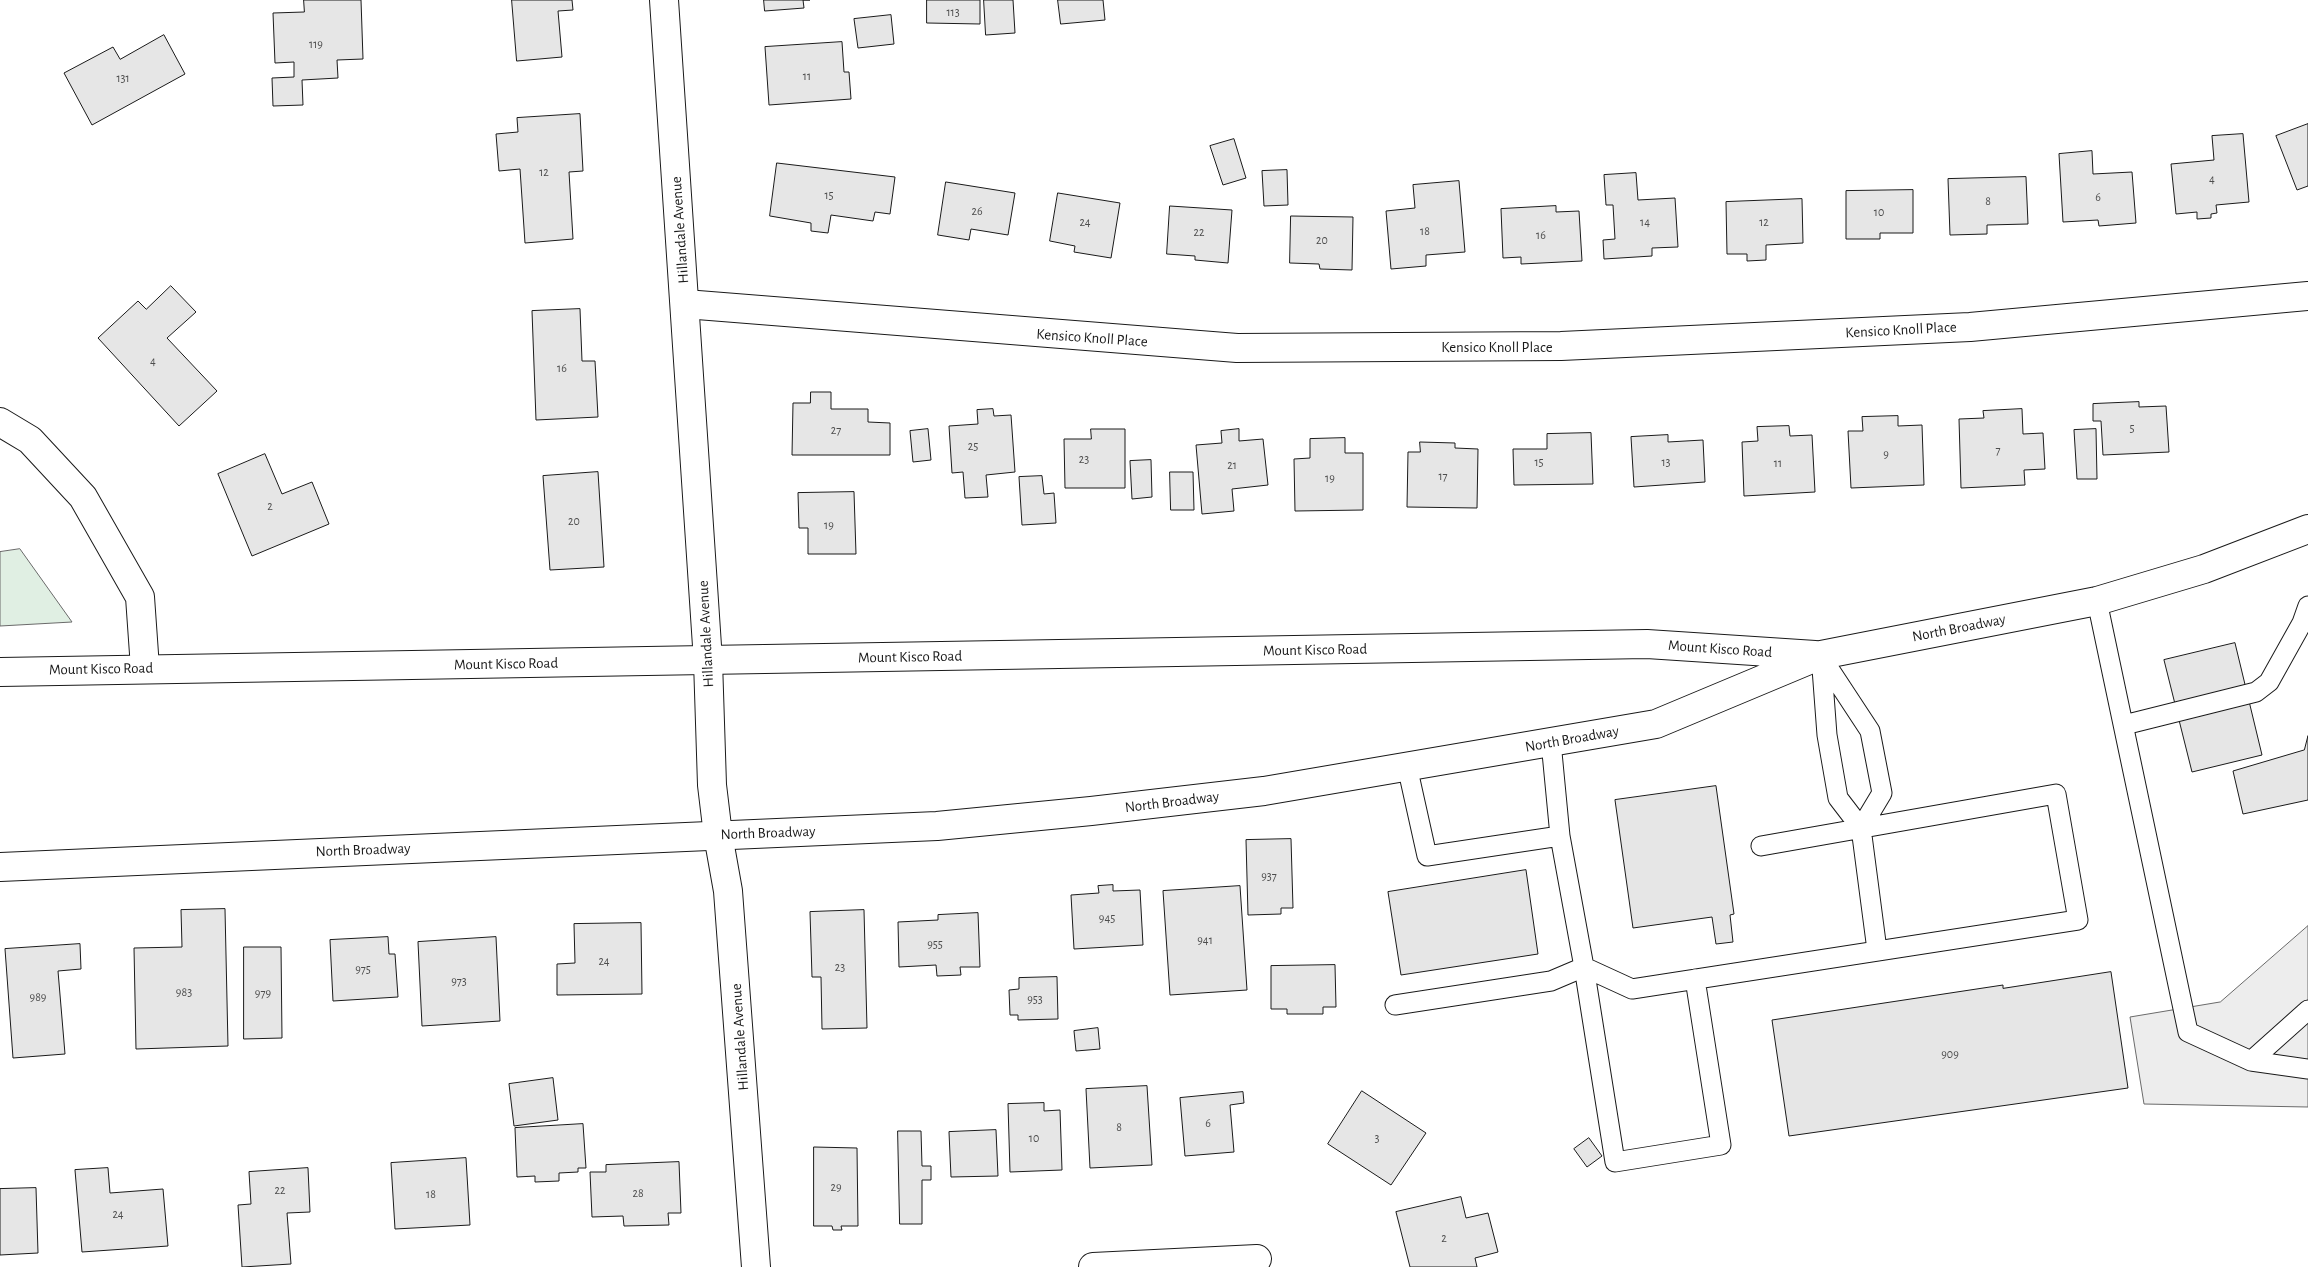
<!DOCTYPE html>
<html>
<head>
<meta charset="utf-8">
<style>
	body { margin:0 }
	canvas { display:block; background:#fff }
</style>
</head>
<body>
<canvas width="2308" height="1267"></canvas>
<script>
const context = document.querySelector('canvas').getContext('2d');
context.lineJoin = 'round';
function fill(path, color) {
  context.fillStyle = color;
  context.fill(path, 'evenodd');
}
function stroke(path, color, width, dash) {
  context.strokeStyle = color;
  context.lineWidth = width;
  context.lineCap = dash ? 'butt' : 'round';
  context.setLineDash(dash || []);
  context.stroke(path);
}
function drawText(font, color, halo, rows, align = 'center') {
  context.font = font + ' "Alegreya Sans",sans-serif';
  context.lineWidth = 4;
  context.setLineDash([]);
  context.textBaseline = 'middle';
  context.strokeStyle = halo;
  context.fillStyle = color;
  for (const [text, x, y, turn = 0] of rows) {
    context.save();
    context.translate(x, y);
    context.rotate((+turn || 0) * Math.PI / 180);
    context.textAlign = isNaN(turn) ? turn : align;
    if (halo) context.strokeText(text, 0, 0);
    context.fillText(text, 0, 0);
    context.restore();
  }
}
const green = new Path2D(`
	M20,549L72,622L0,626V552Z`);
const parking = new Path2D(`
	M2308,926V1107L2144,1104L2130,1017L2220,1002Z`);
const building = new Path2D(`
	M304,0H361L363,59L337,60L338,78L302,80L303,105L273,106L272,78L294,77V62L275,63L273,13L304,12Z
	M512,0H572L573,10L558,11L562,57L517,61Z
	M764,0H810H803L804,8L765,11Z
	M927,0H980V24L927,23Z
	M984,0H1013L1015,33L986,35Z
	M1058,0H1103L1105,20L1061,24Z
	M891,15L894,44L858,48L854,19Z
	M164,35L185,74L92,125L64,73L113,47L120,59Z
	M842,42L844,72H849L851,99L769,105L765,47Z
	M580,114L583,171L569,172L573,239L525,243L520,169L499,171L496,134L518,132L517,118Z
	M2308,124V186L2297,190L2276,136Z
	M2243,134L2249,202L2216,205L2217,213L2211,214V218L2197,219V212L2176,214L2171,164L2214,160L2212,136Z
	M1234,139L1246,178L1223,185L1210,146Z
	M2092,151L2093,174L2132,172L2136,223L2099,226L2098,220L2063,222L2059,154Z
	M777,163L895,177L890,214L875,212L873,221L831,215L828,233L811,231V223L770,216Z
	M1287,170L1288,205L1264,206L1262,171Z
	M1636,173L1638,200L1675,198L1678,247L1652,248V256L1604,259L1603,240L1615,239L1613,205H1606L1604,175Z
	M2026,177L2028,224L1987,225V234L1950,235L1948,179Z
	M1459,181L1465,252L1426,255V266L1391,269L1386,211L1415,208L1413,185Z
	M946,182L1015,193L1008,235L971,229L969,240L938,235Z
	M1913,190V233H1880V239H1846V191Z
	M1058,193L1120,203L1111,258L1074,252L1075,246L1050,241Z
	M1802,199L1803,243L1766,245V260L1747,261V254H1727L1726,202Z
	M1170,206L1232,210L1228,263L1195,260V256L1167,254Z
	M1556,206V212L1579,211L1582,261L1521,264V257L1503,258L1501,209Z
	M1291,216L1353,217L1352,270L1320,269L1319,264L1290,263Z
	M171,286L196,312L167,338L217,391L179,426L98,338L138,301L146,309Z
	M580,309L582,361H595L598,417L536,420L532,311Z
	M811,392H831V409H868V422L890,423V455H792L793,403H810Z
	M2139,402V407L2166,406L2169,452L2103,455L2101,421H2093V404Z
	M993,409L994,416L1011,415L1015,472L986,475L988,497L965,498L963,472L952,473L949,426L978,424L977,410Z
	M2022,409L2023,434L2043,433L2045,469L2024,470L2025,485L1961,488L1959,419L1984,418L1983,411Z
	M1898,416V426L1922,425L1924,485L1851,488L1848,431H1863L1862,417Z
	M1789,426L1790,436L1812,435L1815,492L1744,496L1742,442L1758,441L1757,427Z
	M928,429L931,460L913,462L910,431Z
	M1091,429H1125V488H1065L1064,439H1091Z
	M1239,429V441L1263,439L1268,485L1232,489L1234,511L1202,514L1196,445L1222,443L1221,431Z
	M2096,429L2097,479H2077L2074,430Z
	M1591,433L1593,484L1514,485L1513,449H1547V434Z
	M1668,435V442L1703,440L1705,482L1634,487L1631,437Z
	M1345,438V453H1363V510L1295,511L1294,459L1310,458V439Z
	M1420,442L1455,443V448L1478,449L1477,508L1407,507L1408,452H1420Z
	M265,454L282,494L312,482L329,524L252,556L218,474Z
	M1151,460L1152,497L1132,499L1130,461Z
	M598,472L604,567L550,570L543,476Z
	M1170,472H1193L1194,510H1171Z
	M1042,476L1044,494L1054,493L1056,523L1022,525L1019,477Z
	M854,492L856,554H808V528H799L798,493Z
	M2235,643L2262,755L2192,772L2164,660Z
	M2308,736V800L2243,814L2233,771L2304,750Z
	M1716,786L1734,914L1730,915L1733,942L1716,944L1712,917L1633,928L1615,800Z
	M1291,839L1293,908H1281V914L1248,915L1246,840Z
	M1526,870L1538,954L1401,975L1388,892Z
	M1113,885V891L1140,890L1143,945L1074,949L1071,895L1099,893L1098,886Z
	M1240,886L1247,990L1170,995L1163,891Z
	M225,909L228,1046L136,1049L134,948L182,947L181,910Z
	M864,910L867,1028L822,1029L821,977H812L810,912Z
	M978,913L980,967H960L961,975L937,976L936,965L899,967L898,922L938,920V915Z
	M641,923L642,994L557,995V964L575,963L574,924Z
	M388,937L389,954H395L398,997L333,1001L330,940Z
	M496,937L500,1021L422,1026L418,942Z
	M80,944L81,969L58,971L65,1054L13,1058L5,949Z
	M244,947H281L282,1038L244,1039Z
	M1335,965L1336,1007H1323V1014H1287V1009H1271V966Z
	M2111,972L2128,1088L1789,1136L1772,1020L2003,985V988Z
	M1057,977L1058,1019L1018,1020V1015H1010L1009,990L1019,989V978Z
	M1098,1028L1100,1049L1076,1051L1074,1031Z
	M553,1078L558,1120L514,1126L509,1084Z
	M1147,1086L1152,1165L1090,1168L1086,1089Z
	M1362,1091L1426,1133L1391,1185L1328,1144Z
	M1243,1092L1244,1103L1230,1105L1234,1152L1185,1156L1180,1098Z
	M1044,1103V1111L1060,1110L1062,1170L1010,1172L1008,1104Z
	M583,1124L586,1168H578V1172L559,1173V1181L535,1182V1176L517,1177L515,1128Z
	M996,1130L998,1176L951,1177L949,1132Z
	M898,1131H921L922,1166H931V1180H922V1224H900Z
	M1589,1138L1602,1156L1587,1167L1574,1149Z
	M814,1147L857,1148L858,1226H841L842,1230H833L832,1226H814Z
	M466,1158L470,1225L395,1229L391,1163Z
	M679,1162L681,1213H668L669,1225L624,1226L623,1216L592,1217L590,1172H606V1165Z
	M108,1168L110,1193L163,1189L168,1246L82,1252L75,1170Z
	M308,1168L310,1212L287,1213L291,1264L242,1267L238,1205L251,1204L249,1172Z
	M36,1188L38,1253L0,1255V1189Z
	M1461,1197L1466,1218L1488,1213L1498,1252L1475,1258L1477,1267H1410L1396,1212Z`);
const service = new Path2D(`
	M2097,601L2188,1032L2251,1061
	M1821,655L1827,735L1838,798L1861,828L1877,950
	M1822,658L1870,731L1882,793L1861,828
	M2124,725L2256,692L2269,682L2302,623L2308,606
	M1551,742L1560,836L1584,967L1632,989L2078,920L2056,794L1761,846
	M1407,766L1427,856L1560,836
	M1395,1005L1551,981L1584,967L1615,1162L1721,1145L1695,979
	M2308,1010L2251,1061L2308,1069`);
const minor = new Path2D(`
	M685,304L1237,348L1561,346L1970,327L2308,296
	M0,422L30,440L83,497L140,597L145,668
	M718,835L728,891L756,1267
	M1093,1267L1257,1259`);
const tertiary = new Path2D(`
	M664,0L708,661L712,785L718,835`);
const primary = new Path2D(`
	M0,672L1647,644L1815,655
	M0,867L937,826L1091,811L1264,791L1656,724L1821,655L2097,601L2204,569L2308,529`);
const numberNames = [
	["113",953,12],
	["119",316,44],
	["11",807,76],
	["131",123,78],
	["12",544,172],
	["4",2212,179],
	["15",829,195],
	["6",2098,197],
	["8",1988,201],
	["26",977,211],
	["10",1879,212],
	["24",1085,222],
	["14",1645,222],
	["12",1764,222],
	["18",1425,231],
	["22",1199,232],
	["16",1541,235],
	["20",1322,240],
	["4",153,361],
	["16",562,368],
	["5",2132,428],
	["27",836,430],
	["25",973,446],
	["7",1998,450],
	["9",1886,454],
	["23",1084,459],
	["15",1539,462],
	["13",1666,462],
	["11",1778,463],
	["21",1232,465],
	["17",1443,476],
	["19",1330,478],
	["2",270,506],
	["20",574,521],
	["19",829,525],
	["937",1269,876],
	["945",1107,918],
	["941",1205,940],
	["955",935,944],
	["24",604,961],
	["23",840,967],
	["975",363,969],
	["973",459,981],
	["983",184,992],
	["979",263,993],
	["989",38,997],
	["953",1035,999],
	["909",1950,1054],
	["6",1208,1123],
	["8",1119,1127],
	["10",1034,1138],
	["3",1377,1138],
	["29",836,1187],
	["22",280,1190],
	["28",638,1193],
	["18",431,1194],
	["24",118,1214],
	["2",1444,1238]
];
const streetNames = [
	["Hillandale Avenue",680,230,-94],
	["Kensico Knoll Place",1901,330,-3],
	["Kensico Knoll Place",1092,338,4],
	["Kensico Knoll Place",1497,347],
	["North Broadway",1959,628,-11],
	["Hillandale Avenue",706,634,-93],
	["Mount Kisco Road",1720,649,4],
	["Mount Kisco Road",1315,650,-1],
	["Mount Kisco Road",910,657,-1],
	["Mount Kisco Road",506,664,-1],
	["Mount Kisco Road",101,669,-1],
	["North Broadway",1572,739,-10],
	["North Broadway",1172,802,-7],
	["North Broadway",768,833,-2],
	["North Broadway",363,850,-2],
	["Hillandale Avenue",740,1037,-94]
];
fill(green, '#e0efe3');
stroke(green, '#6a6a6a', 1);
fill(parking, '#ededed');
stroke(parking, '#6a6a6a', 1);
fill(building, '#e6e6e6');
stroke(building, '#1a1a1a', 1);
stroke(service, '#1a1a1a', 21);
stroke(minor, '#1a1a1a', 30);
stroke(tertiary, '#1a1a1a', 30);
stroke(primary, '#1a1a1a', 30);
stroke(service, '#fff', 19);
stroke(minor, '#fff', 28);
stroke(tertiary, '#fff', 28);
stroke(primary, '#fff', 28);
drawText('12px', '#4d4d4d', null, numberNames);
drawText('15px', '#1a1a1a', '#fff', streetNames);
</script>
</body>
</html>
